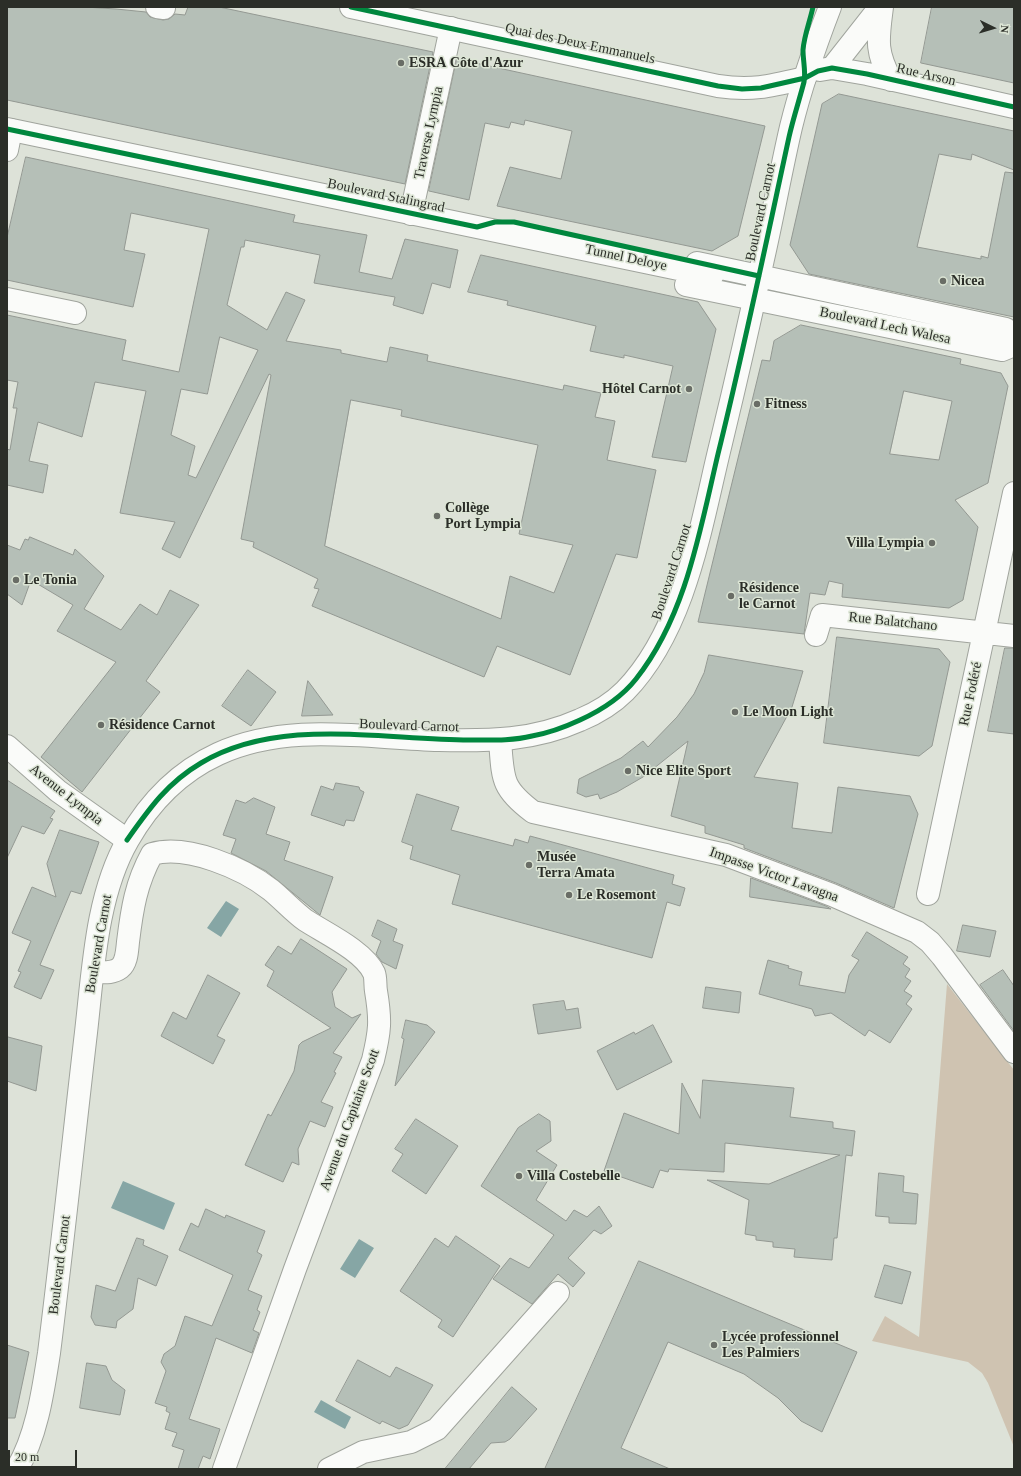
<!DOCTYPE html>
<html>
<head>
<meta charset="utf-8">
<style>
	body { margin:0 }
	#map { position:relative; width:1021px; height:1476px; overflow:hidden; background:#dde2d8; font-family:"Times New Roman",serif }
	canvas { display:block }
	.frame { position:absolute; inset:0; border:8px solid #2b2e28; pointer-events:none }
	.north { position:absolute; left:973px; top:8px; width:40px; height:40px; -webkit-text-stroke:3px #dce5d5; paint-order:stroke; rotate:95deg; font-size:11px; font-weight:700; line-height:16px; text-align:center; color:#2b2e28 }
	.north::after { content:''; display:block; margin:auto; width:14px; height:18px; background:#2b2e28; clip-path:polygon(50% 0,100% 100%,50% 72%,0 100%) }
	.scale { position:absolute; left:8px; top:1450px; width:69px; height:18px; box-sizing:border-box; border:2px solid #2b2e28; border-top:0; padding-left:5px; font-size:12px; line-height:14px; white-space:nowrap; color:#2b2e28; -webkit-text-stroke:3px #dce5d5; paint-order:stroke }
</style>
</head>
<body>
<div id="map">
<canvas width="1021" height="1476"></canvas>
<div class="frame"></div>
<div class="north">N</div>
<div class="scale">20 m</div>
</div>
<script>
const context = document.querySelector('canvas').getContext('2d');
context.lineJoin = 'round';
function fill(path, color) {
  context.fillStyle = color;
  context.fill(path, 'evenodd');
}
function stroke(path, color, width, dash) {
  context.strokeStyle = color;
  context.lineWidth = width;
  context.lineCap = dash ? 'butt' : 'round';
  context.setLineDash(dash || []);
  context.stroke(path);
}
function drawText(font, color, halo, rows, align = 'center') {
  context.font = font + ' "Times New Roman",serif';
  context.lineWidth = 3;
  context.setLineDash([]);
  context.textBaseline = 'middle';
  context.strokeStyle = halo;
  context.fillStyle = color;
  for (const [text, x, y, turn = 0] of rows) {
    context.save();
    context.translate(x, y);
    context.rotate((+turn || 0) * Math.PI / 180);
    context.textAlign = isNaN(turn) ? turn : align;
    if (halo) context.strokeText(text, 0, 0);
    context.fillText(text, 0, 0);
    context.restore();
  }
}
const green = new Path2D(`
	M947,984L1014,1070V1447L988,1383L982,1373L968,1362L872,1341L885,1316L919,1337Z`);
const water = new Path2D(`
	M226,901L239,909L221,937L207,928Z
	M123,1181L175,1203L164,1230L111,1208Z
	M359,1239L374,1248L355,1278L340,1269Z
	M321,1400L351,1417L345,1429L314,1412Z`);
const building = new Path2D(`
	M7,7H85L116,9L146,12L150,17L163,20L169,19L175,14L185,15L188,7H219L433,52L405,184L7,100Z
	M932,7H1014V83L921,63Z
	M457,59L765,126L738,236L712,251L497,206L510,167L561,179L572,131L525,120L524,125L511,122L509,128L485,123L469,200L429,191Z
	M839,94L1014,131V170L972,154L971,160L939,154L917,247L981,259V256L988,258L1005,172L1014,173V317L809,274L790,245L822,104Z
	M26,157L295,215L293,222L367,235L359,272L392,279L405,239L458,250L450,288L432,283L423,314L393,305L395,297L314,283L320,255L245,240L244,247H241L227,305L267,330L286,292L305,300L286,341L341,350V353L387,362L390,347L428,355L427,361L563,390L564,385L601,393L595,417L615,421L607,460L656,470L637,558L616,554L570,675L497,646L484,677L312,606L319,589L314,588L318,579L253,547L254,542L241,539L271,375L269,374L180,558L162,549L175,522L120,513L146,391L95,382L82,437L38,422L29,461L48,465L43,493L7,485V449L10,450L17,408H13L18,382L7,380V315L126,340L122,360L179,372L209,229L131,213L124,250L145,254L133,307L7,280V238ZM220,337L258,350L196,478L188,475L195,446L171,435L181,389L207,394ZM351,400L402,410L401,416L538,445L519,534L573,545L554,593L510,576L501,619L325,546Z
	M481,255L698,302L716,329L686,462L652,457L673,366L624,355V358L590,351L596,326L507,305L508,301L468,292Z
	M801,325L961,359L960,364L1001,373L1008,386L988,483L955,500L978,527L963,600L949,608L842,597L843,584L829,581L825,595L810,593L804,634L698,622L762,360L770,361L774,341ZM904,391L952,401L939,460L890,454Z
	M30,537L73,555L75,549L104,576L84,609L121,630L140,604L157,615L170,590L199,605L146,681L160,692L82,792L41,757L116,662L57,631L73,605L31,580L22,605L7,594V545L20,550L25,539L28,540Z
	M837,637L939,649L950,662L932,746L919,756L824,743Z
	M1005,648H1014V734L988,731Z
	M709,655L803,671L792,707L754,777L798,783L792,828L832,833L838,787L910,796L918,814L894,908L836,883L744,848V845L705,833V826L671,816L688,741L643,777L617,792L600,799L598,794L586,797L577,793L579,779L621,758L643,741L648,747L677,717L694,694L704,673Z
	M248,670L276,692L251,726L222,706Z
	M308,681L333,715L302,716Z
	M7,780L55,811L50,818L53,819L44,834L22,826L7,858Z
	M336,783L359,787L360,790L364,792L354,821L346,820L344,826L311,815L321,786L333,790Z
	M417,794L459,807L451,830L513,846L515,839L528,843L530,836L674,875L672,884L685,888L680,906L667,902L652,958L452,904L460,875L410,859L413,846L402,842Z
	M254,798L275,807L266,834L290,842L284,860L333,877L320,915L266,871L231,853L236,839L223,835L236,800L245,803Z
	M60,830L99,842L81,894L71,891L40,965L54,970L41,999L14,987L21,972L18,971L31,941L12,933L32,887L56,897L47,864Z
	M751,878L826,906L831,909L750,897Z
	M378,920L397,929L393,941L403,945L396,969L382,962L376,954L381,941L372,936Z
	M963,925L996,931L990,957L957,951Z
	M867,932L908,957L903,964L910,969L905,977L911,981L904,991L912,996L906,1004L912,1009L890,1043L869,1030L865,1036L831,1013L815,1016L812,1009L759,994L768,960L789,966L788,968L802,972L799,985L845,993L849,975L859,960L852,956Z
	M301,939L347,969L332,992L335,1007L352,1018L361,1014L333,1053L342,1057L334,1072L336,1073L321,1102L333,1107L325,1127L310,1121L298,1149L299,1165L292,1162L283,1182L245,1165L268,1114L271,1116L294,1071L299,1045L302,1042L331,1028L267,986L274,971L265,965L278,946L291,954Z
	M1003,970L1014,986V1031L980,985Z
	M208,975L240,993L217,1036L225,1040L213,1064L161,1036L173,1012L186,1019Z
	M706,987L741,992L739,1013L703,1008Z
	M564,1001L566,1010L578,1008L581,1028L538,1034L533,1005Z
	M406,1020L427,1025L435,1032L395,1086L404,1039L402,1038Z
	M653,1025L672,1062L617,1090L597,1051L634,1032L635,1034Z
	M8,1037L42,1046L36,1091L7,1081V1038Z
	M703,1080L794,1088L790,1117L833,1122V1128L855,1131L852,1156L846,1155L837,1238H834L832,1260L794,1257L795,1249L773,1247V1242L756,1240V1236L745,1234L749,1200L707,1180L769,1184L840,1155L725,1143L724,1172L669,1169L668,1172L660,1170L653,1188L604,1171L624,1113L679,1134L682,1083L700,1118Z
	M539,1114L550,1121L551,1141L536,1151L557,1165L536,1200L566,1221L574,1210L587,1217L599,1206L612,1226L601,1234L594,1230L568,1258L585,1273L573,1287L558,1274L532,1304L493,1279L510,1258L529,1268L554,1235L481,1186L518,1128Z
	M416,1119L458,1146L426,1194L392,1171L403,1154L395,1149Z
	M879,1173L904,1176L903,1192L918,1194L916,1224L889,1223V1217L876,1216Z
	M206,1209L225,1218L226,1215L265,1231L257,1252L262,1255L248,1290L262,1296L257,1310L260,1312L253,1330L259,1333L252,1353L216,1338L189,1419L220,1429L210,1459L203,1456L198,1469H178L184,1450L172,1446L177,1433L165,1429L170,1413L166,1411L167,1407L155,1403L166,1371L161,1362L164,1354L175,1346L185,1316L212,1326L233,1275L179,1250L191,1223L198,1227Z
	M456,1236L500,1266L453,1337L438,1327L442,1320L400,1291L435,1238L448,1247Z
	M137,1238L144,1240L143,1245L168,1256L156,1286L138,1278L133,1309L117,1321L116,1328L95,1325L91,1317L96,1285L115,1291Z
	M639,1261L857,1352L822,1432L801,1421L778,1398L744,1374L668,1342L621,1448L670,1469H545Z
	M885,1265L911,1272L902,1304L875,1297Z
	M7,1345L29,1352L15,1418H7Z
	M358,1360L390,1377L396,1367L433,1385L408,1425L399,1429L382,1421L380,1424L336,1401Z
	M87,1363L106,1366L112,1380L125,1390L120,1415L80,1408Z
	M512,1387L537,1409L510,1439L505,1442L491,1443L469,1469H445Z`);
const minor = new Path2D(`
	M157,7L164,8
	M7,150L11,130
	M411,214L451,28
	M7,299L75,313
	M816,635L822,615L1014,636
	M500,740C503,779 501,788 533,812L726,855L832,895L917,932L930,942L942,956L1014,1052
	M7,746L58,791L127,840
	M928,894L1014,493
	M93,972C102,972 112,974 120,968C127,962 127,951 128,942C132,909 136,883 152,854C187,844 243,868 271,890C282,899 293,911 305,920C325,933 364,951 374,973C376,978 375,986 376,991C381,1021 380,1031 373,1060L295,1269L224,1469
	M329,1469L363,1452L411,1442L437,1429L558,1293`);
const tertiary = new Path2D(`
	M351,7L718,86C753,91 771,86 805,78
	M7,129L712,276
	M697,263L759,276
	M686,285L754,299`);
const secondary = new Path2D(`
	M882,7C878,39 875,51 891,80
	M832,68L867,74L1014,107
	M820,70L832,68L880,7
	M759,276L1006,329L1014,339
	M754,299L1002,350L1014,345
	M17,1469C37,1435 43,1391 49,1353C62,1249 73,1145 85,1041C93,976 95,897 128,840C149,803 179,772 218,754C288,722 365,738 439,740C490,741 533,741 580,720C597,713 612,704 625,691C686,628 701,524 721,443C736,381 750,320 763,259C773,215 781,170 791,127C801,86 815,46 830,7`);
const cycleway = new Path2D(`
	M351,7L718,86L742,89L761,88L805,78L818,71L832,68L867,74L1014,107
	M7,129L477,227L495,222H514L759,276
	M127,840C149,809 167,783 201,763C280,716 382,740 469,740C490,740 512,741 532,736C549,733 565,727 580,720C602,710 621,698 636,679C686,616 700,530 718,454C744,349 766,243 789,137C793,119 799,101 804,82C806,72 803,61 803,50C804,36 810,21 813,7`);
const markers = [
	[401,63,4,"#696d66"],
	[943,281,4,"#696d66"],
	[689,389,4,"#696d66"],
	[757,404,4,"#696d66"],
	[437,516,4,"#696d66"],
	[932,543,4,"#696d66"],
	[16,580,4,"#696d66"],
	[731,596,4,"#696d66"],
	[735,712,4,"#696d66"],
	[101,725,4,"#696d66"],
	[628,771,4,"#696d66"],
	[529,865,4,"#696d66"],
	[569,895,4,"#696d66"],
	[519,1176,4,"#696d66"],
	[714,1345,4,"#696d66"]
];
const streetNames = [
	["Quai des Deux Emmanuels",580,44,12],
	["Rue Arson",926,75,13],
	["Traverse Lympia",429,133,-78],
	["Boulevard Stalingrad",386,196,12],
	["Boulevard Carnot",761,212,-78],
	["Tunnel Deloye",626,258,12],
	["Boulevard Lech Walesa",885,326,12],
	["Boulevard Carnot",672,572,-72],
	["Rue Balatchano",893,622,6],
	["Rue Fodéré",971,694,-78],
	["Boulevard Carnot",409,726,2],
	["Avenue Lympia",66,795,38],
	["Impasse Victor Lavagna",774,875,20],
	["Boulevard Carnot",99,944,-80],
	["Avenue du Capitaine Scott",350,1120,-70],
	["Boulevard Carnot",60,1265,-83]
];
const poiNames = [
	["ESRA Côte d'Azur",409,63],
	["Nicea",951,281],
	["Hôtel Carnot",681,389,"right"],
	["Fitness",765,404],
	["Collège",445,508],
	["Port Lympia",445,524],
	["Villa Lympia",924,543,"right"],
	["Le Tonia",24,580],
	["Résidence",739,588],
	["le Carnot",739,604],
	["Le Moon Light",743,712],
	["Résidence Carnot",109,725],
	["Nice Elite Sport",636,771],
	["Musée",537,857],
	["Terra Amata",537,873],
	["Le Rosemont",577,895],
	["Villa Costebelle",527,1176],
	["Lycée professionnel",722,1337],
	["Les Palmiers",722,1353]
];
fill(green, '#cfc3b1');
fill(water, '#86a6a5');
fill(building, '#b5bfb7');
stroke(building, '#939892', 1);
stroke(minor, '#a0a49d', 24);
stroke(tertiary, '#a0a49d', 24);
stroke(secondary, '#a0a49d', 24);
stroke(minor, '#fafbf9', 22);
stroke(tertiary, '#fafbf9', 22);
stroke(secondary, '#fafbf9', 22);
stroke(cycleway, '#00873e', 5);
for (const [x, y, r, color] of markers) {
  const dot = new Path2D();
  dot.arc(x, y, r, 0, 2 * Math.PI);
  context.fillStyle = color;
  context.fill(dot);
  stroke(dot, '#dce5d5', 1.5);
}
drawText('14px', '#2b2e28', '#dce5d5', streetNames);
drawText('bold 14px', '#2b2e28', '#dce5d5', poiNames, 'left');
</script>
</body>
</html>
